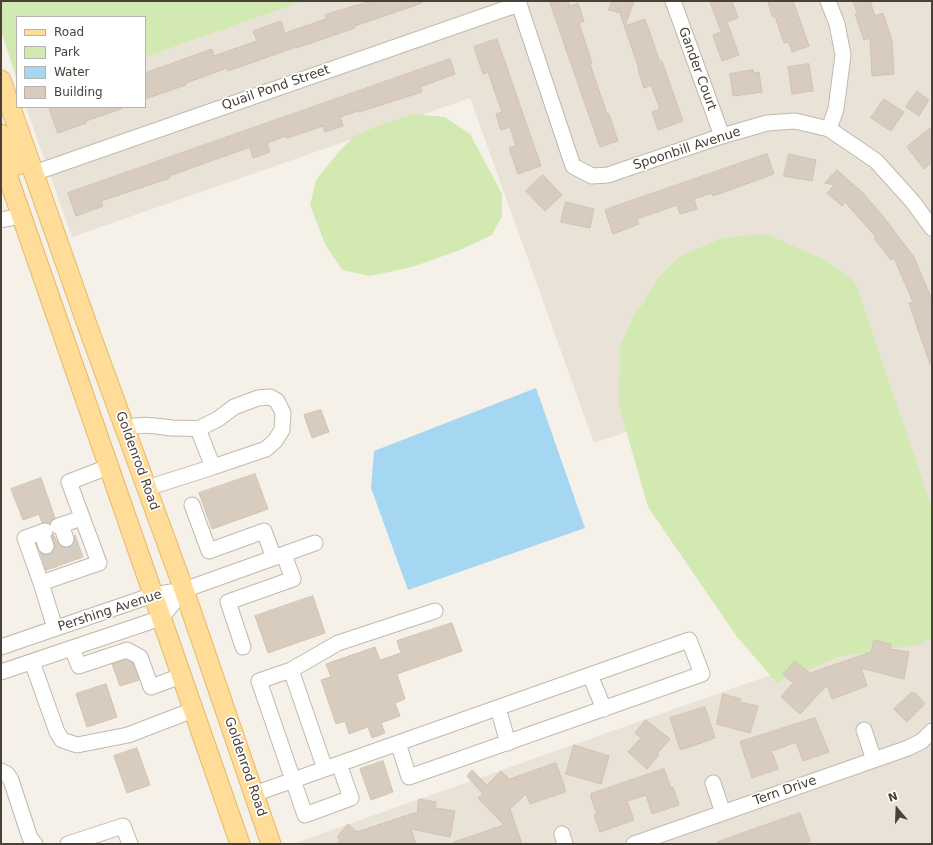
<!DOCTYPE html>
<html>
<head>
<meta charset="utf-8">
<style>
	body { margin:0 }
	#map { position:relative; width:933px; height:845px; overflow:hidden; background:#f5f1e9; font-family:"DejaVu Sans",sans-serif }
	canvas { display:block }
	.frame { position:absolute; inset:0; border:2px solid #494137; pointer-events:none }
	.legend { position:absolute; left:16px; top:16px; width:130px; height:92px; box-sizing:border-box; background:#fff; border:1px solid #b6b3af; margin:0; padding:5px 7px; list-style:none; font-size:12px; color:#494137 }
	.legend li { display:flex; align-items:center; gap:8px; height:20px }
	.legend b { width:20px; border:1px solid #b6b3af }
	.north { position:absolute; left:877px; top:789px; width:40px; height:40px; -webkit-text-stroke:3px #fff; paint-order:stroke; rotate:341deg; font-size:11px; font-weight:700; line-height:16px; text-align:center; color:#494137 }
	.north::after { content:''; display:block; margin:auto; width:14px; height:18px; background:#494137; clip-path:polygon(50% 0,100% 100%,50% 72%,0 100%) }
</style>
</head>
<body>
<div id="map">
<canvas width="933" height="845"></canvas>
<div class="frame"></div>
<ul class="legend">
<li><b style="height:5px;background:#ffdc98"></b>Road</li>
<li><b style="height:11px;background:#d3e9b2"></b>Park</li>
<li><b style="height:11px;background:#a5d7f2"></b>Water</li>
<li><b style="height:11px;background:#d7ccbe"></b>Building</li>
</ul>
<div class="north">N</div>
</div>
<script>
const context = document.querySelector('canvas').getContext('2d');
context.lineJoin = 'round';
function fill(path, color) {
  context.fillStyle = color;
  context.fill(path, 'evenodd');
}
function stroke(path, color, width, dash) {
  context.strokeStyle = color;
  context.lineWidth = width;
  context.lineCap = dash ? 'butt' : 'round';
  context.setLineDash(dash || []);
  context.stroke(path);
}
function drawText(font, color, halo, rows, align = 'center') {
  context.font = font + ' "DejaVu Sans",sans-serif';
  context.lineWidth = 3.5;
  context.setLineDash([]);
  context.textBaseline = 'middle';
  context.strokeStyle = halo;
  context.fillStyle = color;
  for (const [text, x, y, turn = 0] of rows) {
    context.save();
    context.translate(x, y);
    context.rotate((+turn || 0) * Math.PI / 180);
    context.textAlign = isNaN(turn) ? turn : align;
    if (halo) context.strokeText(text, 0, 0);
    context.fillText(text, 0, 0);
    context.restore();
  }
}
const residential = new Path2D(`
	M304,1H932V546L866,351L594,443L470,98L72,237L26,107H145V57Z
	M932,618V844H299L298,842Z`);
const green = new Path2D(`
	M1,1H304L145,57V17H17V80L1,31Z
	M413,114L445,117L470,134L502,194V216L492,235L460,250L412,267L370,276L342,270L325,244L310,205L316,180L341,149L355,136L380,125Z
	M751,235H768L827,261L853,280L856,285L932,508V638L921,644L838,657L777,683L737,637L648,507L619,406L620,347L634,315L643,304L655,282L680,256L723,238Z`);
const water = new Path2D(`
	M536,388L585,528L408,590L371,488L374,451Z`);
const building = new Path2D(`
	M371,1H422V3L355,26V28L296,48V47L228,71L227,68L186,83V85L145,99V73L212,49L214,56L257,41L253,31L281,21L285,33L326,19L325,15Z
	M557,1H568L570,6L578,3L584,21L579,23L592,63L590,64L607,114H609L618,141L600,147L550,3Z
	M612,1H634L625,26L645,19L660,62L662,61L683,121L658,130L652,112L660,109L651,85L644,88L638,70L639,69L620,13L609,10Z
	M710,1H732L738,18L727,22L739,55L722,61L713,35L721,32Z
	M768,1H793L809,46L792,52L789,42L784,43L775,16L773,17Z
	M853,1H870L875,16L883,13L892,41L894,74L872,76L870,38L864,40L855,14L857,13Z
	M497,39L541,166L518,174L509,148L516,146L510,127L501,130L496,114L502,112L488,72L483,74L474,47Z
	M450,59L455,74L420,87L422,92L359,112L358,111L340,117L343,126L325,132L323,126L287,138L286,136L267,143L270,152L253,158L250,147L169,176L170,178L101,201L103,206L76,216L68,193Z
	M809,64L813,91L792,94L788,67Z
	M753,70L754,73L759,72L762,92L733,96L730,74Z
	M917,91L929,100L919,116L906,107Z
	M884,99L904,112L891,131L871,118Z
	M49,107H121V109L86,121V123L58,133Z
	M932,127V162L924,169L907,147Z
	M767,154L774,174L713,196L712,193L694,199L697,209L680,214L677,205L637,219L639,224L613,234L605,210Z
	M789,154L816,160L812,181L784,176Z
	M837,170L863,193L882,215L914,257L932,300V363L930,364L909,303L913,302L894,258L891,260L874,238L876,237L845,202L842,206L827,193L834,185L825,183Z
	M543,175L562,195L545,211L526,191Z
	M566,202L594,209L590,228L561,222Z
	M321,410L329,432L312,438L304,415Z
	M255,474L268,509L212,529L199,493Z
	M41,478L55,518L49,523H42L39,514L23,520L11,489Z
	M53,534L60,546L65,548L69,547L73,545L75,535L83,557L46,570L40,552L45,555L49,554L53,552L55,547L52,536Z
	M313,596L325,633L268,653L255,616Z
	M452,623L462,651L397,674L405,699L395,703L400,716L381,723L385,733L372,738L368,727L349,734L345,721L336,724L321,680L331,677L326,664L375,647L380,660L401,653L397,641Z
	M874,640L891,644L890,649L909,652L904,679L861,668L867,686L832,699L827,685L800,714L781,697L793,683L783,674L795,661L810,673L871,652Z
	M126,660L133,663L139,680L120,686L112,664Z
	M106,684L117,717L87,727L76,694Z
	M911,693H915L925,704L907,722L894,709Z
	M723,694L741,699L740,702L758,706L750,733L717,724Z
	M705,707L715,738L684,749H680L670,718Z
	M815,718L829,752L803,761L796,742L775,750L770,751L773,754L778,769L752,778L740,742Z
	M646,720L670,739L657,754L659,755L647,769L628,752L641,738L635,733Z
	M574,745L609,756L601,784L566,774Z
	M137,748L150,785L127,793L114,756Z
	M383,761L393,792L371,800L360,769Z
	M556,763L565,788V792L530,804L526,794L510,809L522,844H454V842L504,825L478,798L483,794L467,776L472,770L487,785L501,771L509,779Z
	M664,769L671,788L673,787L679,805L652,814L646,795L627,801L634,820L600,832L594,815L597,814L591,798V794Z
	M419,799L436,802L435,808L455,811L450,837L411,829L416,844H336L340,840L337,837L348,824L357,832L417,812Z
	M800,813L810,841L802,844H718V842Z`);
const minorTunnel = new Path2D(`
	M66,539L73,561
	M46,546L54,568`);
const minor = new Path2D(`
	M518,1L573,166L592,176L608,175L722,136L767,123L795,121L829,129L876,161L913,202L932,228
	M673,1L722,136
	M828,1L837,24L843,55L836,109L829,129
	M34,173L519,4
	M1,220L21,216
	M125,428C144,423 153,426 172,428C181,428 189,428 198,429L213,467L147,488
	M198,429L218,419L234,407L258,398L270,397L277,401L283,413L282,430L275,441L266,449L213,467
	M192,505L209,551L264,531L274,558
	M61,525L66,539
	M58,526L82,518
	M41,532L46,546
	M41,583L25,538L45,531
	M55,628L41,583L99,563L69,482L108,467
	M1,647L153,595L184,590L315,543
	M243,647L228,602L293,579L284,555
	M72,648L79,666L127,650L140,657L151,687L181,676
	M32,662L57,732L62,740L77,745L128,735L193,710
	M291,670L338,643L435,611
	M1,672L161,618L184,590
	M590,675L604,709
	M498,708L508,743
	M864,730L874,760
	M325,769L291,670L259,681L305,815L351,798L339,764
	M1,771L7,774L11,780L30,838L35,844
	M713,783L723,813
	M254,794L689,640L702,674L409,777L398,743
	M562,834L565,844
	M68,844L123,826L130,844
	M634,844L908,748L922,741L932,731`);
const major = new Path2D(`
	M1,80L89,330L184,590L271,844
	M1,134L9,156L18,165
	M1,157L240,844`);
const streetNames = [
	["Gander Court",697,69,70],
	["Quail Pond Street",276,88,-19],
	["Spoonbill Avenue",687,149,-18],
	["Goldenrod Road",137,461,70],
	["Pershing Avenue",110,611,-18],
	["Goldenrod Road",245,767,71],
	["Tern Drive",785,791,-19]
];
fill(residential, '#e9e2d7');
fill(green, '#d3e9b2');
fill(water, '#a5d7f2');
fill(building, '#d7ccbe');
stroke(building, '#d2c3b1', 1);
stroke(minorTunnel, '#d3cec5', 15, [15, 8]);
stroke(minor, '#c1b8ac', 17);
stroke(major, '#e6b966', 21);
stroke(minor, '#fff', 15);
stroke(major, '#ffdc98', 19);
drawText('13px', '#494137', '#fff', streetNames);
</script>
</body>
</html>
